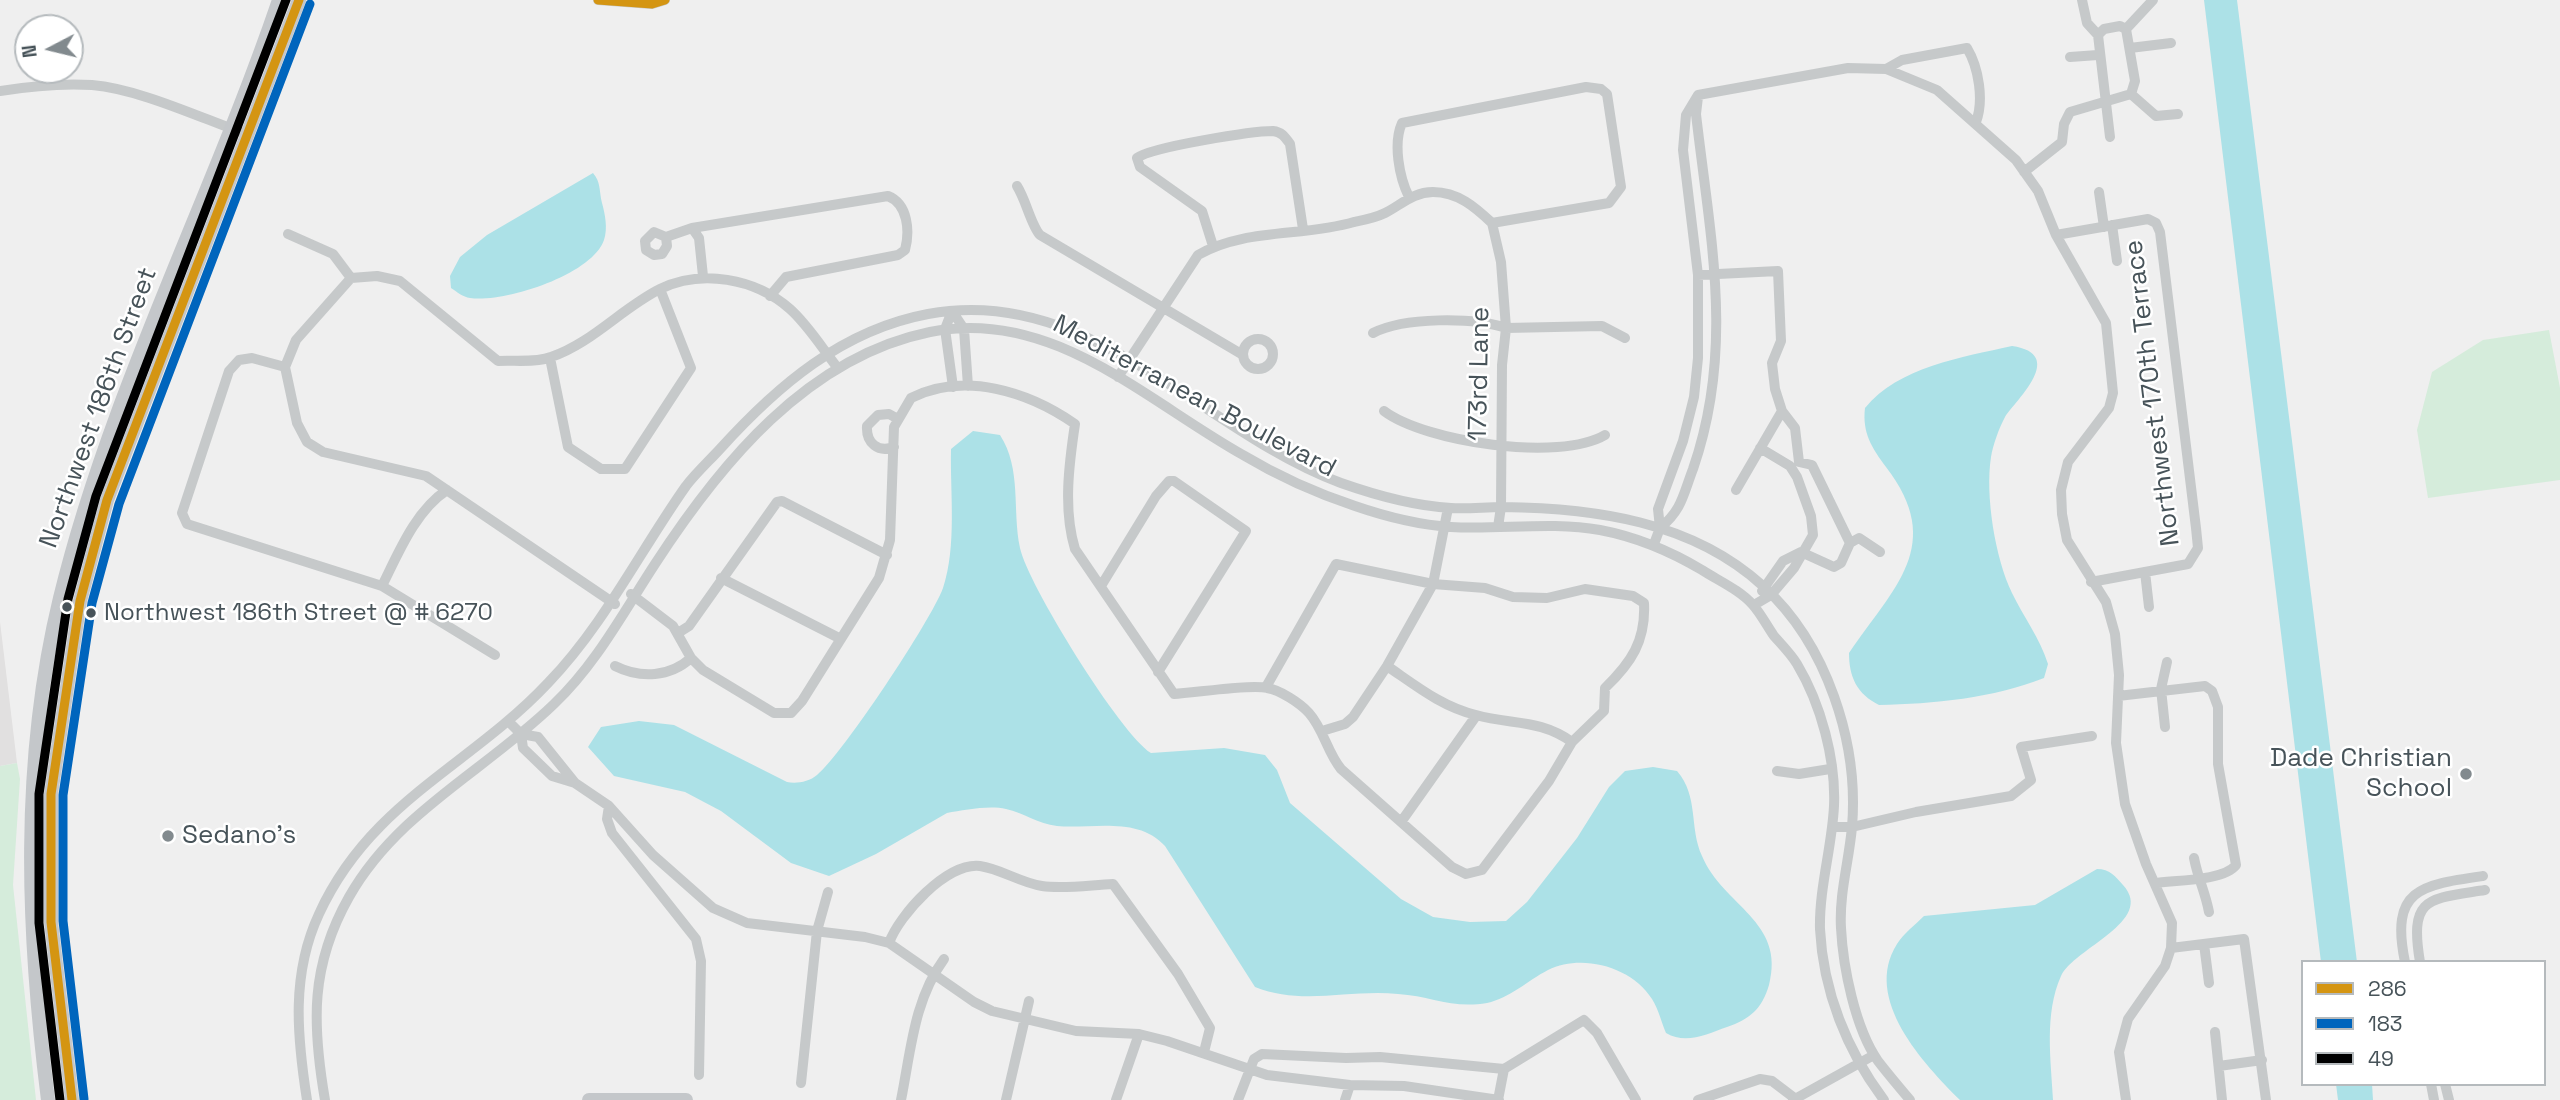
<!DOCTYPE html>
<html>
<head>
<meta charset="utf-8">
<style>
	body { margin:0 }
	#map { position:relative; width:2560px; height:1100px; overflow:hidden; background:#efefef; font-family:"Space Grotesk",sans-serif }
	canvas { display:block }
	.legend { position:absolute; left:2301px; top:960px; width:245px; height:126px; box-sizing:border-box; background:#fff; border:2px solid #b5babd; margin:0; padding:9px 12px; list-style:none; font-size:21px; color:#475359 }
	.legend li { display:flex; align-items:center; gap:14px; height:35px }
	.legend b { width:35px; border:2px solid #b5babd }
	.north { position:absolute; left:14px; top:14px; width:70px; height:70px; box-sizing:border-box; background:#fff; border:2px solid #b5babd; border-radius:50%; rotate:263deg; font-size:19px; font-weight:700; line-height:28px; text-align:center; color:#475359 }
	.north::after { content:''; display:block; margin:auto; width:24px; height:32px; background:#828a8e; clip-path:polygon(50% 0,100% 100%,50% 72%,0 100%) }
</style>
</head>
<body>
<div id="map">
<canvas width="2560" height="1100"></canvas>
<ul class="legend">
<li><b style="height:9px;background:#d49512"></b>286</li>
<li><b style="height:9px;background:#0065bd"></b>183</li>
<li><b style="height:9px;background:#000"></b>49</li>
</ul>
<div class="north">N</div>
</div>
<script>
const context = document.querySelector('canvas').getContext('2d');
context.lineJoin = 'round';
function fill(path, color) {
  context.fillStyle = color;
  context.fill(path, 'evenodd');
}
function stroke(path, color, width, dash) {
  context.strokeStyle = color;
  context.lineWidth = width;
  context.lineCap = dash ? 'butt' : 'round';
  context.setLineDash(dash || []);
  context.stroke(path);
}
function drawText(font, color, halo, rows, align = 'center') {
  context.font = font + ' "Space Grotesk",sans-serif';
  context.lineWidth = 5;
  context.setLineDash([]);
  context.textBaseline = 'middle';
  context.strokeStyle = halo;
  context.fillStyle = color;
  for (const [text, x, y, turn = 0] of rows) {
    context.save();
    context.translate(x, y);
    context.rotate((+turn || 0) * Math.PI / 180);
    context.textAlign = isNaN(turn) ? turn : align;
    if (halo) context.strokeText(text, 0, 0);
    context.fillText(text, 0, 0);
    context.restore();
  }
}
const education = new Path2D(`
	M0,622L17,763L0,766Z`);
const green = new Path2D(`
	M2549,330L2560,388V480L2428,498L2417,430L2432,372L2483,340Z
	M17,763L20,779L13,885L36,1100H0V766Z`);
const water = new Path2D(`
	M2204,0H2237L2357,962H2321Z
	M593,173C601,182 599,191 602,203C605,214 608,228 604,240C592,275 504,303 470,298C463,297 457,292 451,288L450,276L460,257L487,235Z
	M2012,346C2067,354 2017,399 2005,417C1999,428 1993,445 1991,457C1985,495 1995,558 2012,593C2023,616 2040,638 2048,664L2044,678C1994,698 1933,704 1879,705C1857,694 1849,677 1849,653C1894,587 1946,545 1886,467C1872,448 1862,433 1865,408C1898,367 1963,357 2012,346Z
	M973,431L1000,435C1022,469 1012,510 1020,548C1027,583 1121,735 1151,753L1224,748L1265,755L1277,770L1290,803L1401,899L1433,917L1470,922L1506,921L1527,902L1577,838L1609,787L1625,771L1653,767L1677,771C1699,796 1689,828 1702,856C1723,906 1786,921 1769,985C1762,1009 1750,1019 1727,1027C1707,1034 1686,1045 1666,1033C1661,1022 1659,1010 1652,999C1632,967 1582,953 1548,970C1527,981 1510,998 1487,1003C1452,1009 1431,996 1398,994C1349,989 1302,1006 1255,987L1165,846C1138,816 1093,829 1057,826C1038,824 1024,813 1006,809C989,805 964,810 947,813L876,854L829,876L791,863L721,811L685,792L614,776L588,747L601,727L639,721L674,725L787,782C796,784 809,782 817,775C842,755 932,619 943,588C957,546 950,493 951,449Z
	M2097,869C2110,869 2115,876 2123,885C2156,921 2074,948 2061,976C2044,1014 2051,1060 2053,1100H1960C1924,1064 1862,999 1897,944C1904,933 1915,925 1924,916L2035,905Z
	M2336,1084H2372L2373,1100H2338Z`);
const minor = new Path2D(`
	M598,0L652,4L665,0
	M2082,0L2087,23L2098,35L2110,137
	M2098,35L2104,29L2120,26L2126,29
	M2130,48L2171,43
	M2070,57L2098,55
	M1886,69L1937,90L2016,160L2038,191L2056,235L2106,323L2113,393L2109,408L2068,462L2061,490L2062,514L2067,540L2106,602L2115,634L2119,675L2116,743L2125,804L2146,864L2172,923L2171,948L2165,966L2128,1019L2119,1052L2126,1100
	M0,91C31,86 61,83 92,85C140,89 203,119 249,135
	M2131,94L2135,81L2126,29L2153,0
	M2131,94L2156,116L2178,114
	M1698,95L1848,68L1886,69L1902,60L1967,48C1979,68 1984,101 1976,122
	M2024,172L2062,142L2064,124L2070,112L2131,94
	M1017,186C1026,200 1031,225 1040,235L1243,355
	M2099,192L2104,227
	M1492,223L1501,262L1506,328L1502,365L1501,507L1498,527
	M2112,225L2117,261
	M692,228L699,238L703,276
	M288,234L333,254L351,278
	M2056,235L2148,219L2156,223L2160,232L2196,528L2198,548L2188,564L2091,582
	M666,237L667,246L662,254L654,255L646,250L645,241L654,232L666,237L692,228L888,196C908,204 910,231 905,250L898,255L786,277L770,296
	M1213,246L1202,211L1140,167L1137,158C1151,147 1253,131 1273,131C1282,132 1285,137 1290,144L1303,229
	M1698,275L1778,271L1781,341L1772,363L1775,389L1782,411L1736,490
	M351,278L377,276L400,281L498,361C514,360 536,363 551,357C592,343 622,308 660,289C701,269 755,278 790,309C808,325 822,348 837,367
	M952,311L964,329L968,386
	M952,311L945,329L953,387
	M1373,333C1404,317 1473,317 1506,328L1602,326L1625,338
	M1243 354a15 15 0 1 1 30 0a15 15 0 1 1-30 0Z
	M550,358L568,447L601,469H625L691,368L660,289
	M285,367L252,358L239,360L229,371L182,513L187,524L382,586L495,655
	M285,367L297,423L307,442L323,452L426,476L615,604
	M285,367L296,340L351,278
	M1118,377L1198,255C1244,228 1304,237 1354,222C1364,220 1375,218 1385,213C1401,205 1413,192 1433,192C1458,192 1475,207 1492,223L1609,203L1621,187L1607,94L1601,89L1586,87L1402,123C1393,143 1399,177 1409,197
	M1384,411C1425,442 1560,462 1605,435
	M1782,411L1795,428L1799,462L1812,465L1850,543
	M894,447C878,453 866,443 867,426L878,415L889,414L898,419
	M1660,528C1682,510 1683,495 1693,469C1735,348 1710,237 1696,114L1698,97
	M1654,544L1660,528L1658,509L1683,441L1694,397L1698,358V275L1683,150L1686,115L1698,95
	M1801,552L1834,567L1841,563L1850,543L1859,538L1880,552
	M2145,572L2149,607
	M721,578L841,639
	M382,586C398,554 415,511 447,490
	M1101,586L1156,496L1169,481H1174L1246,531L1158,672
	M1762,591L1783,561L1801,552
	M631,594L673,626L691,658L703,670L774,713H791L802,701L879,578L890,540L894,427L911,398C965,371 1029,392 1075,424C1069,464 1063,510 1075,549L1174,694C1194,693 1250,684 1267,688C1280,690 1300,703 1309,713C1324,730 1327,752 1341,769L1452,867L1466,874L1482,870L1549,781L1572,742L1604,711L1605,688C1631,663 1646,641 1644,603L1633,596L1585,589L1547,598L1513,597L1485,588L1433,584L1336,564L1266,687
	M1754,605L1771,595L1794,568L1813,535L1811,516L1797,477L1790,466L1760,448
	M678,633L689,626L777,502L782,501L887,555
	M615,666C641,679 670,677 691,658
	M1387,666C1415,685 1442,707 1476,715C1512,725 1540,719 1572,742
	M2118,696L2205,686L2212,691L2218,707V764L2236,865C2224,881 2175,880 2155,883
	M509,722L521,734L523,748L552,776L575,783L609,806L607,819L612,833L696,939L701,961L699,1075
	M2165,727L2161,689L2167,662
	M1322,731L1345,724L1353,717L1387,666L1433,584L1448,508
	M521,734L538,737L575,783
	M1777,771L1799,774L1830,769
	M609,806L653,855L713,908L747,923L865,937L889,943L974,1002L992,1011L1076,1031L1139,1034L1167,1041L1267,1075L1350,1085L1404,1086L1499,1100
	M1401,822L1476,716
	M1832,827H1852L1916,812L2011,796L2031,780L2021,747L2092,736
	M2194,858C2198,879 2205,891 2209,912
	M889,943C899,915 947,862 980,866C1001,869 1021,883 1042,886C1064,889 1090,885 1113,884L1178,974L1210,1028L1204,1052
	M2204,944L2209,983
	M2171,948L2244,939L2266,1100
	M2405,962C2390,889 2420,885 2483,876
	M2420,962C2409,896 2428,899 2485,890
	M2215,1032L2222,1100
	M2219,1066L2262,1060
	M801,1083L817,931L828,892
	M2431,1084L2434,1100
	M2445,1084L2449,1100
	M307,1100C297,1036 291,974 319,914C370,802 469,767 548,683C604,625 640,551 686,486C696,473 709,461 720,449C777,386 842,330 928,314C1090,283 1202,432 1341,483C1375,495 1415,506 1451,508C1468,509 1485,507 1502,507C1594,508 1692,521 1763,586C1827,644 1859,743 1852,827C1849,861 1839,894 1841,928C1843,967 1855,1028 1878,1061C1888,1074 1899,1087 1910,1100
	M325,1100C312,1024 310,966 349,897C397,812 485,771 554,704C596,664 623,613 655,564C720,464 807,357 930,332C1051,307 1145,400 1243,455C1278,476 1316,493 1355,506C1384,516 1421,525 1451,527C1500,530 1551,521 1600,530C1637,537 1670,551 1702,570C1719,581 1740,590 1753,605C1761,614 1767,626 1774,636C1782,645 1791,654 1797,664C1821,704 1836,760 1834,806C1832,847 1819,888 1820,929C1823,991 1847,1051 1884,1100
	M901,1100C911,1050 914,1000 944,959
	M1006,1100L1029,1001
	M1116,1100L1139,1034
	M1238,1100L1254,1059L1262,1054L1346,1058L1380,1057L1504,1069
	M1345,1100L1350,1085
	M1498,1100L1504,1069L1584,1020L1597,1033L1636,1100
	M1698,1100L1760,1079L1772,1081L1797,1100
	M1793,1100L1874,1055`);
const major = new Path2D(`
	M48,1100C27,933 20,763 60,598C110,392 211,200 279,0
	M72,1100L51,922V794L80,601L107,500L299,0
	M589,1100H686`);
const bus1 = new Path2D(`
	M598,0L652,4L665,0
	M72,1100L51,922V794L80,601L107,500L299,0`);
const bus2 = new Path2D(`
	M84,1099L63,921V795L92,603L119,504L310,4`);
const bus3 = new Path2D(`
	M60,1100L39,923V794L68,599L96,496L286,0`);
const markers = [
	[67,607,6,"#475359"],
	[91,613,6,"#475359"],
	[2466,774,7,"#828a8e"],
	[168,836,7,"#828a8e"]
];
const busNames = [
	["Northwest 186th Street @ # 6270",104,613]
];
const streetNames = [
	["173rd Lane",1480,374,-89],
	["Northwest 170th Terrace",2153,393,-97],
	["Mediterranean Boulevard",1194,397,28],
	["Northwest 186th Street",99,408,-70]
];
const poiNames = [
	["Dade Christian",2452,759],
	["School",2452,789],
	["Sedano's",182,836,"left"]
];
fill(education, '#e1e0e0');
fill(green, '#d5ecdb');
fill(water, '#ace1e7');
stroke(minor, '#c6c9ca', 10);
stroke(major, '#c4c7ca', 14);
stroke(bus1, '#d49512', 9);
stroke(bus2, '#0065bd', 9);
stroke(bus3, '#000', 9);
for (const [x, y, r, color] of markers) {
  const dot = new Path2D();
  dot.arc(x, y, r, 0, 2 * Math.PI);
  context.fillStyle = color;
  context.fill(dot);
  stroke(dot, '#fff', 2.5);
}
drawText('24px', '#475359', '#fff', busNames, 'left');
drawText('26px', '#475359', '#fff', streetNames);
drawText('26px', '#475359', '#fff', poiNames, 'right');
</script>
</body>
</html>
